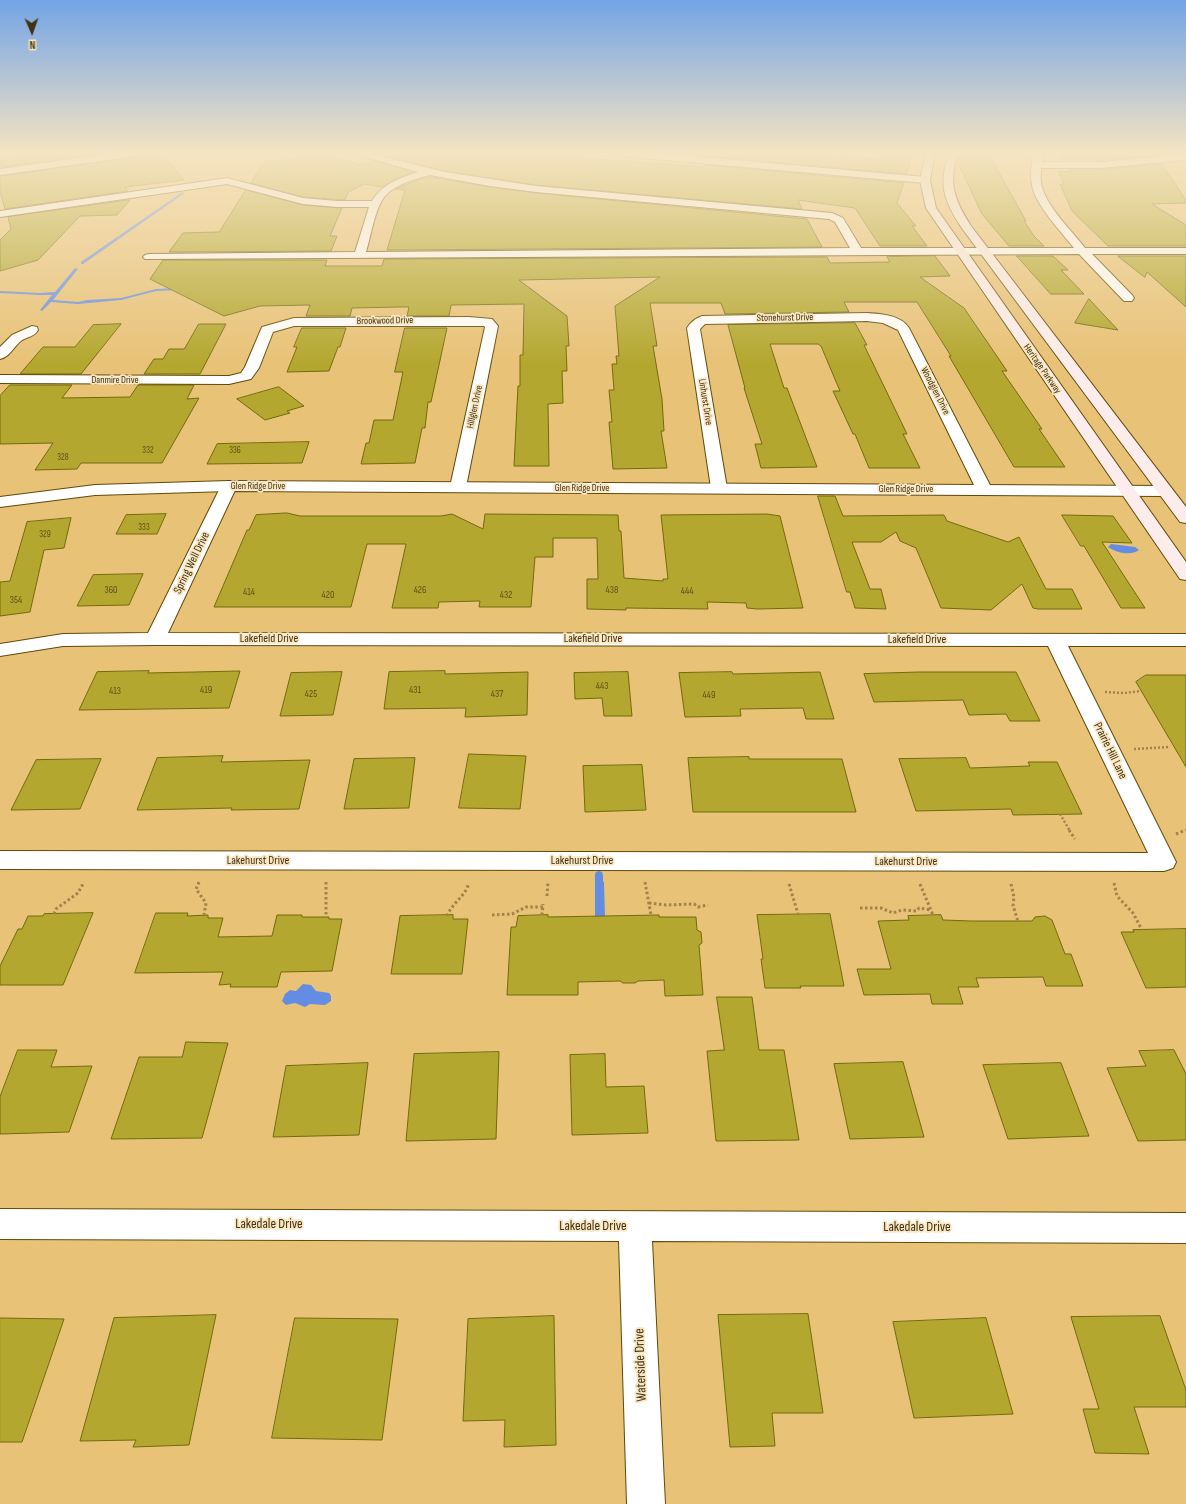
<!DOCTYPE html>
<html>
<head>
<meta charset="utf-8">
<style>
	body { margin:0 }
	#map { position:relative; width:1186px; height:1504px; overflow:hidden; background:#e8c277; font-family:"Sofia Sans Condensed",sans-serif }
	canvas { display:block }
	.north { position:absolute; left:12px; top:12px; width:40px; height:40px; -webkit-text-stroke:3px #f9e6c2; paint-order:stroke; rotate:178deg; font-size:11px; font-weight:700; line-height:16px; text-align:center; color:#413212 }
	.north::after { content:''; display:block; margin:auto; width:14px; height:18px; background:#413212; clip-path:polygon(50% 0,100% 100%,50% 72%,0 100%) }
</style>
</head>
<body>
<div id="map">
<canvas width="1186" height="1504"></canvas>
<div class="north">N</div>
</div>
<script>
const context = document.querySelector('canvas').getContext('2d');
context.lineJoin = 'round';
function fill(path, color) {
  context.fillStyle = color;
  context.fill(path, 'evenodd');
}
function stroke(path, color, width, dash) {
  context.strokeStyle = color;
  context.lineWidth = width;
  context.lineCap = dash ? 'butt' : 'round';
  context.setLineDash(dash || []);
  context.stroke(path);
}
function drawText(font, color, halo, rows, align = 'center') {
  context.font = font + ' "Sofia Sans Condensed",sans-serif';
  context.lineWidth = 3.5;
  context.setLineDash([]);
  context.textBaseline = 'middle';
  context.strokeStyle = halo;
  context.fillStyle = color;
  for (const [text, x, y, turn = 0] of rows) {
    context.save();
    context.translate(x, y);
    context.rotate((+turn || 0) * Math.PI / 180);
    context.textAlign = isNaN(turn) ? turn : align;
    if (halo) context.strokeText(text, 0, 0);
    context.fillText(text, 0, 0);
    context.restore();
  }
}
const water = new Path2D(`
	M1111,544L1135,547L1139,550C1131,556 1116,553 1108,547Z
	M303,984L311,985L316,991L329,993L331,996V1001L325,1005L310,1004L305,1007L295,1003L286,1005L282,1001L285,994L290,990L296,991Z`);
const stream = new Path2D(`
	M182,192L185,193L83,264H81V262Z
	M75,268L78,269L53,300L78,302L87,300L121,298L156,289L181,288L183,289L181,290L156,291L121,300L78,304L51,302L42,311L40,310L52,295H40L0,293V291L40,293L55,292Z
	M599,871L602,872C604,876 602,880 604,883L605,917V920L609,924L607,926L604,928L598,924L595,917V874L596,872Z`);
const building = new Path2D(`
	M44,153H100L0,167V158Z
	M142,153H161L184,180L125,187L128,191L5,209L0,192V176L137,157Z
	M314,153H323L360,165L375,161L413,172L398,178L382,187L364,184L348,192L345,200L303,197L251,183L264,161H280Z
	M403,153H546L582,157L581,158L704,167L706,165L904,183L897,203L916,226H912L927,246H880L855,208L798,200L802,209L536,185L445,171L390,157Z
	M716,153H784L882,159L886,153H913L906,174L713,157Z
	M959,153H988L1026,221H1024L1034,236L1044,246H1009L982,214L957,161Z
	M1059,153H1155L1157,155L1101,160H1063Z
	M1162,164L1186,200V203L1152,204L1186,225V246H1108L1072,211L1060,184H1064L1058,171L1071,172L1069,170H1101Z
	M430,177L490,187L536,193L807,219L822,247L387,250L405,190L396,189L413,182Z
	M246,190L303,205L342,208L330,236H337L331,251L169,252L183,233L219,232Z
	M130,200L117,215L80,216L38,260L0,271V240L11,229L8,217Z
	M935,256L950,276L920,277L964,308L1007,371H1002L1042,429H1039L1065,467H1014L949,356H951L917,302H844L849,312L725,314L721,303H650L657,346H653L662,399L664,431H661L667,468L613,469L609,422H612L609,390H614L612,364H617L616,356H619L615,306L660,277L519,280L567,316L569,346H566L567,371H562L563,403L548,404L549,466H514L518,386H520V355H523L524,304L451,305L449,316H407L409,307H400L352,308L350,316H306L310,305L260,306L224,316L150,279L163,260H327L325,266H382L384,259L827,257L830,263L890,262L887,257Z
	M1017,256H1053L1068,270H1061L1084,294H1051Z
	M1118,256H1186V307L1147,272L1145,277Z
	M1089,299L1118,330L1075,323Z
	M855,323L867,345H864L907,434H903L920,468H869L855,434H853L833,391H840L821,346L818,344H770L784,388H787L817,467L761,468L755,444H762L744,388H745L728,325Z
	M121,324L81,374H20L43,347H75L93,325Z
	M199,324H226L200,374H144L154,359H163L169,349H184Z
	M302,328H346L340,347H338L329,371L287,372L297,347H294Z
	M405,328H447L431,402H428L425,428H422L415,463L361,464L366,443H369L374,420H393L403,372H395Z
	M10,385H72L62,398L130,397L138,385H194L187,399L199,398L162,463H81L77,469L35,470L53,443L0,444V396Z
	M279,387L304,406L287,411L290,413L265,420L237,399Z
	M309,442L302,463L207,464L217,444Z
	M818,496H835L843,516L944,515L947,521L1008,542L1019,537L1046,589H1072L1082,609H1038L1033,608L1022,584L991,610L941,608L916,548L900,541L896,532L881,542H852L870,589H881L886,609L855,608L850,592H847Z
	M287,513L300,516H441L452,514L483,529L485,514L618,515L619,531H621L624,578L663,581V579H668L661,515L767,514L780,516L803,608L757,609L747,608L746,603L707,602L708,609L626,608V610L587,609V579H598L597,538H553V557H535L531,607H479L480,601L439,602L438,608H392L406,544H367L351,607H214L247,530H249L256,515Z
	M166,514L157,534H116L126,515Z
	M1062,515L1113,516L1132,543L1102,542L1145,608H1121L1084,546H1081Z
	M71,518L64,548L44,550L30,612L0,616V582L10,581L27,522Z
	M143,574L129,605L77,606L93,575Z
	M149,671L148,673L240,671L229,708L79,710L97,672Z
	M445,671V674L528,672L527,715L465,717L466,708L384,709L389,672Z
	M342,672L333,715L280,716L291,673Z
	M628,672L632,716H604L602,698L575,699L574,673Z
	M732,672L733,674L820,672L834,719H806L803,708L740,709L741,716L685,717L679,673Z
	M919,672H1016L1040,721H1010L1006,714L969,715L963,700L874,702L864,674Z
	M1146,675H1186V767L1136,682Z
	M469,754L526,756L520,809L459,808Z
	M223,756L221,762L310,760L299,809L231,810L232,808L137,810L157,758Z
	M749,757V759H842L856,812H693L688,758Z
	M415,758L409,808L344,809L354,759Z
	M966,758L970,768L1030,766L1028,762H1057L1082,814L1013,815L1011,809L916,811L899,759Z
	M101,759L80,809L11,810L36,760Z
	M642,765L646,810L585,812L583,766Z
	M93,913L63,985H0V966L18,929H22L28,916H43L44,914Z
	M156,913H188L187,916L208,915V918H223L218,937L272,936L277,915H302V917H329V919H342L332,971L281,972L277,987H230L231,984L219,985L223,972L135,973Z
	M830,914L844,986H800L801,988H765L761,959H763L757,915Z
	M453,915V919H468L462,974H391L400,916Z
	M548,915V917L659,915V917H696L697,930L701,932L702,943L699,945L703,995L665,996L664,980L638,981L635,983H623L620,981L578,982V995H507L511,927H516L518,916Z
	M941,915L943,920L971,921H1032L1035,917L1045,916L1052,920L1065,954H1071L1083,986H1046L1043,977L976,978L979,987H958L963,1004H932L930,994L864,995L857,969H891L878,921L909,920L908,916Z
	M1186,929V987L1146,988L1121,932H1134L1133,930Z
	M717,997H752L759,1050H784L799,1140L716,1141L707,1051L724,1050Z
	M186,1042L228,1043L202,1138L111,1139L139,1057H182Z
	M18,1050H57L51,1067L92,1066L69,1132L0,1134V1097Z
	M1174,1050L1186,1074V1140L1138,1141L1107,1068L1146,1066L1139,1051Z
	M499,1052L496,1139L406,1141L414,1054Z
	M605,1054L606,1087L644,1086L648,1133L572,1135L570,1055Z
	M903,1062L924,1137L850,1139L834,1064Z
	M368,1063L359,1135L273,1137L286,1066Z
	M1061,1063L1089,1136L1008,1139L983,1065Z
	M808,1314L823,1413H772L775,1446L730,1447L718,1315Z
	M216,1315L189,1445L133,1447L136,1440L80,1441L114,1318Z
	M554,1316L556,1445L504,1447L505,1420L463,1421L468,1319Z
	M1160,1316L1186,1390V1407H1134L1149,1454L1095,1453L1083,1409H1099L1071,1317Z
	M0,1318L64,1319L22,1442H0Z
	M295,1318L398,1319L382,1440L272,1438Z
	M986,1318L1013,1414L914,1418L893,1322Z`);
const pathFar1 = new Path2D(`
	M1105,692L1124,693L1140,691
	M1134,749L1170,747
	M1060,814L1070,831`);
const path = new Path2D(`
	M1069,830L1075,839
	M1176,834L1186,830
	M199,882L196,889L206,903L204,915
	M326,882V917
	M645,882L651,915
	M1114,883L1117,896L1133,913L1142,930
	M789,884L798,914
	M920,884L933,915
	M1011,884L1014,897L1013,905L1018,922
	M547,896L548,882
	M649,903L666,905L694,904L698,907L708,905
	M860,908H881L893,913L902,910L917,911L919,908L931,910
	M54,914L56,909L78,893L84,882
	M492,915L512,914L526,907H543
	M542,915L543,904
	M447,916C452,903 465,897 469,883`);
const minor = new Path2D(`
	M114,153H141L137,156L0,175V169Z
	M351,153H367L445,172L536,186L832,213L843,218L861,248H1074C1062,233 1034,203 1032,185C1030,174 1032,164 1033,153H1043L1042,162H1101L1186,154V160L1101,168H1041C1041,174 1040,181 1042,187C1047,207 1072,231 1085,248H1186V254H1092L1132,295L1134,298L1132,301H1124L1079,254L145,259L143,257L145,255L149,254L355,252L369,207H337L303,204L227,184L0,217V211L227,178L303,198L337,201H372C382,184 400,178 418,172ZM430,175L490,186L536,192L829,219L835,222L850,248L366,252C371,236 375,208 385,196C396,184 415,179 430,175Z
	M616,153H656L925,177L930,180L925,183L620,156Z
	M867,313C881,314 901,315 909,328L992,489L990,492L984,494L978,492L976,489L898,330L883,323L867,321L705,324L700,329L727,488L725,491L719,493L713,491L711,488L687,328C690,323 696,318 702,316Z
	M469,317L492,319L498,326L466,487L464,490L458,492L452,490L450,487L485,327L484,326H294L273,332L259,368L251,379L229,384L0,383V375L229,376L241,373L245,367L262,327L294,318Z
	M32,326L37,327L38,330C35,336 28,337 22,340C14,346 10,357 0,359V347L12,335Z
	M229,481L235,483L237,486L168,633L1186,634V646H1068L1176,862L1173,868L1164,871L0,869V851L1148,853L1048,646L155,645L63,646L0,656V644L63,634L148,633L221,486L223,483Z
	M0,1209L1186,1213V1243L652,1241L665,1504H627L619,1241L0,1239Z`);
const tertiary = new Path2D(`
	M229,481L1165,486L1171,488L1173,491L1171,494L1165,496L229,491L95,495L0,507V497L95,485Z`);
const secondary = new Path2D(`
	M926,153H935L930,180L936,208L1186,562V580L1180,579L926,208L920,180Z
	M949,153H958C948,184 954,199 971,226L1186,507V523L1180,522L961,227C944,200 938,185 949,153Z`);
const farNumbernames = [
	["332",148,451],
	["336",235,451],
	["328",63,458],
	["333",144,528],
	["329",45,535]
];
const farStreetnames = [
	["Stonehurst Drive",785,318,-1],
	["Brookwood Drive",385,321,-1],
	["Heritage Parkway",1042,369,55],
	["Danmire Drive",115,380],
	["Woodglen Drive",935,391,63],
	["Linhurst Drive",705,402,81],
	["Hillglen Drive",475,407,-78],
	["Glen Ridge Drive",258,486],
	["Glen Ridge Drive",582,488],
	["Glen Ridge Drive",906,489]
];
const numberNames = [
	["360",111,590],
	["426",420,590],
	["438",612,590],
	["444",687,591],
	["414",249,592],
	["420",328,595],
	["432",506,595],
	["354",16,600],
	["443",602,686],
	["419",206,690],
	["431",415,690],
	["413",115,691],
	["425",311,694],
	["437",497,694],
	["449",709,695]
];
const streetNames = [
	["Spring Well Drive",192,563,-64],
	["Lakefield Drive",269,639],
	["Lakefield Drive",593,639],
	["Lakefield Drive",917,640],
	["Prairie Hill Lane",1110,751,64],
	["Lakehurst Drive",258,861],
	["Lakehurst Drive",582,861],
	["Lakehurst Drive",906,862]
];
const nearStreetnames = [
	["Lakedale Drive",269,1224],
	["Lakedale Drive",593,1226],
	["Lakedale Drive",917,1227],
	["Waterside Drive",641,1365,-92]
];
fill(water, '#638de2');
fill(stream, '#638de2');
fill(building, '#b3a72f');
stroke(building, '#736a0f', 1);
stroke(minor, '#634908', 2);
stroke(tertiary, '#634908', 2);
stroke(secondary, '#634908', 2);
stroke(pathFar1, '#9f834b', 2.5, [2, 2]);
stroke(path, '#9f834b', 3, [2.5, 2.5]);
fill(minor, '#fff');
fill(tertiary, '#fff');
fill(secondary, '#fcedec');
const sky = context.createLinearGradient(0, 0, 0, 364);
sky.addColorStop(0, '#73a4e6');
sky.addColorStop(0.42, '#f5e4c2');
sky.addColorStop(1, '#f5e4c200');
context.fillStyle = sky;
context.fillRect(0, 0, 1186, 364);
drawText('9px', '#5e4f19', null, farNumbernames);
drawText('10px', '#413212', '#f9e6c2', farStreetnames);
drawText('10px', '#5e4f19', null, numberNames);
drawText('12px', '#413212', '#f9e6c2', streetNames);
drawText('14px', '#413212', '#f9e6c2', nearStreetnames);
</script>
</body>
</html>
